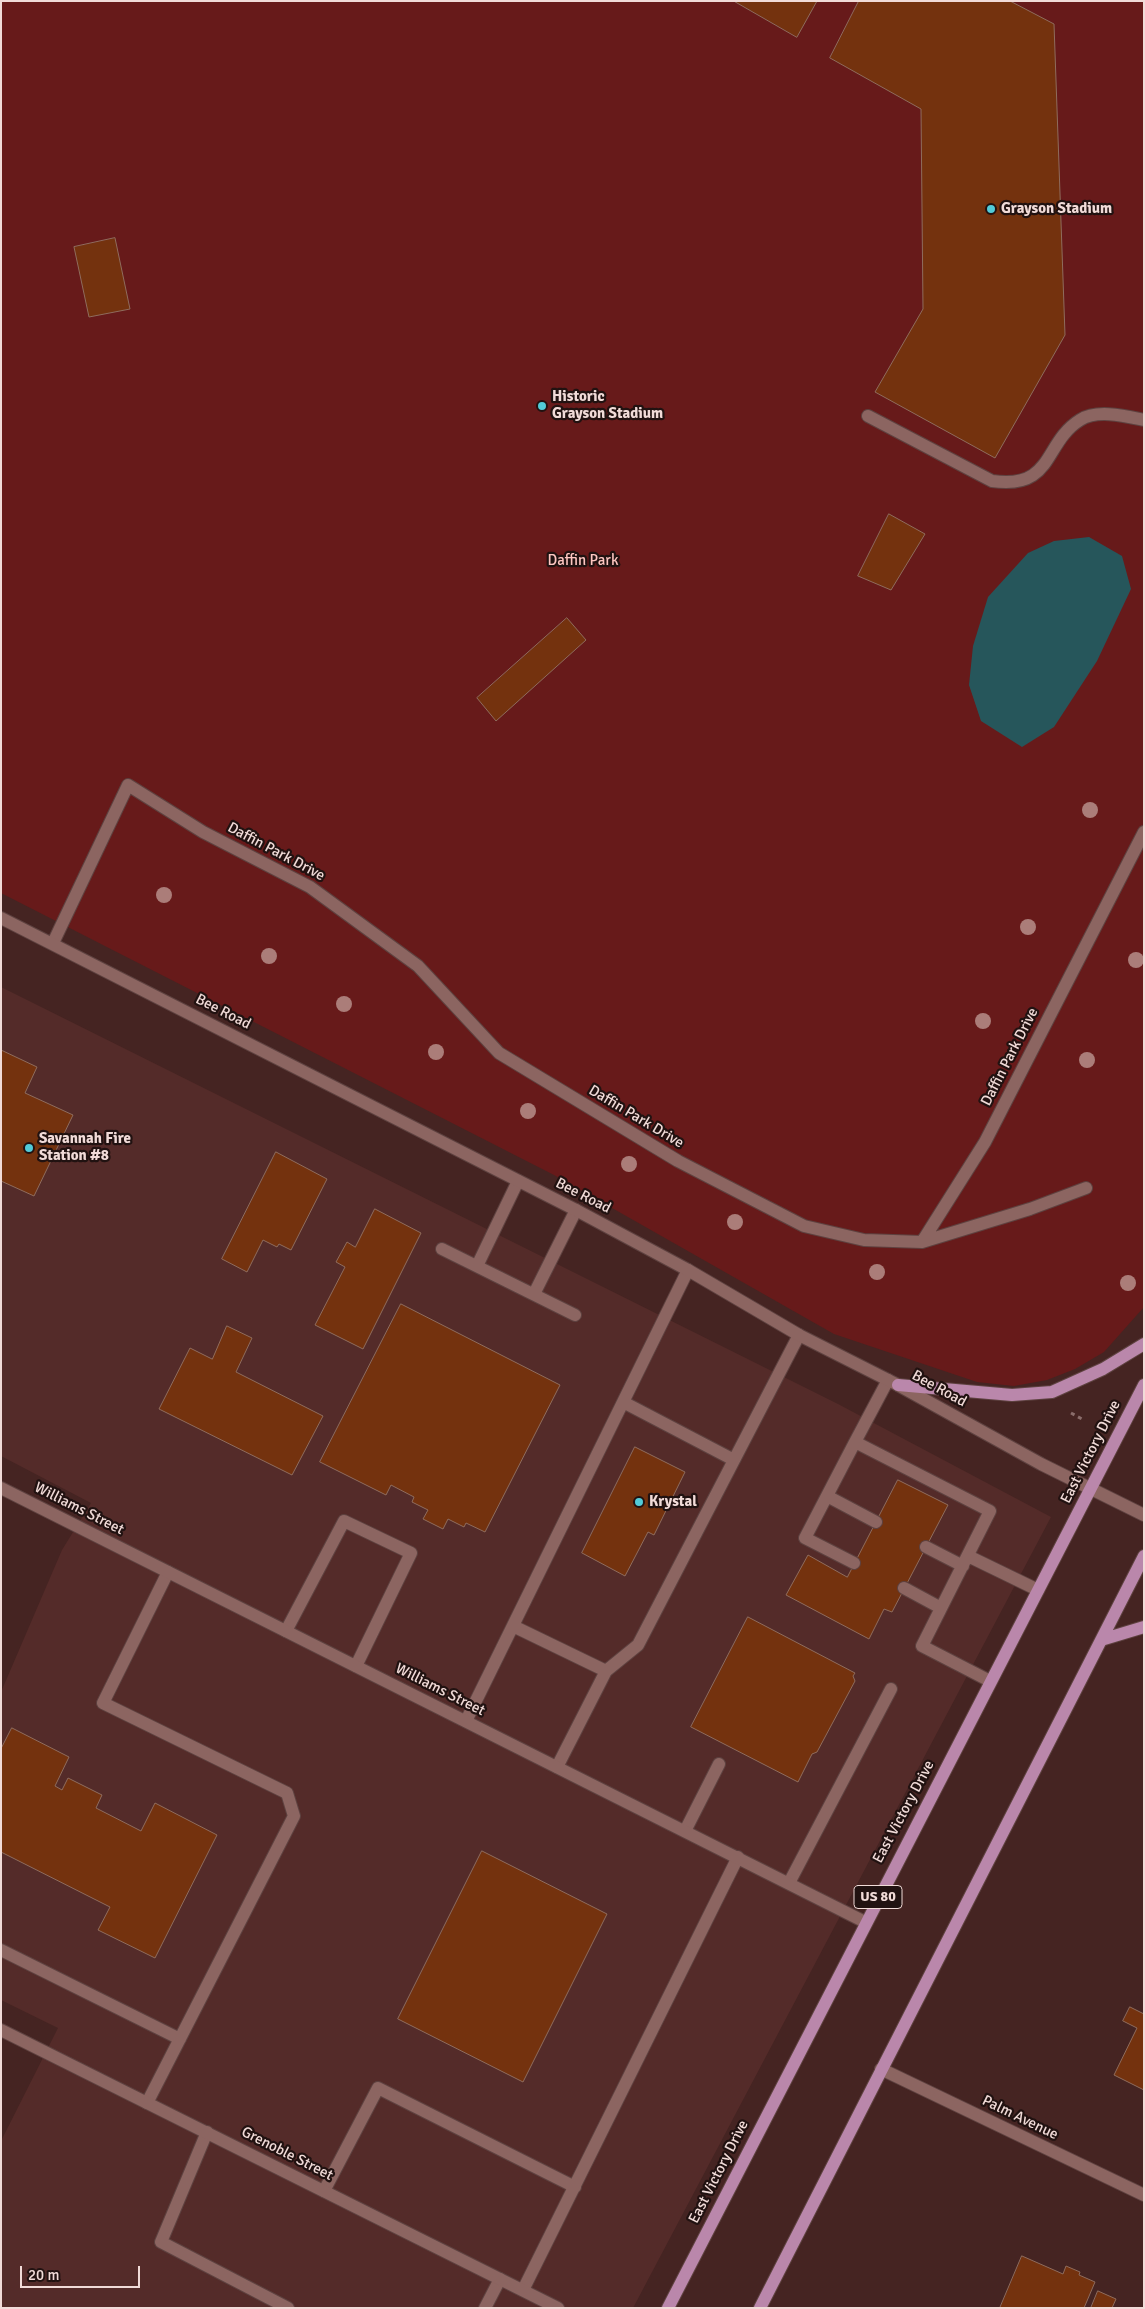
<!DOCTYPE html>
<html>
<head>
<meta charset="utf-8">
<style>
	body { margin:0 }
	#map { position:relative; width:1145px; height:2309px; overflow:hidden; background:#452422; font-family:Signika,sans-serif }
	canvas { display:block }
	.frame { position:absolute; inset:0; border:2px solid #f1dbd8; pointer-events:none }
	.scale { position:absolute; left:20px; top:2266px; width:120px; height:22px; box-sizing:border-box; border:2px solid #f1dbd8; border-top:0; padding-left:6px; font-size:15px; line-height:18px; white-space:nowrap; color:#f1dbd8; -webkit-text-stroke:4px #211211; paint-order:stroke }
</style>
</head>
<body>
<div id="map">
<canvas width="1145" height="2309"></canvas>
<div class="frame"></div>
<div class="scale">20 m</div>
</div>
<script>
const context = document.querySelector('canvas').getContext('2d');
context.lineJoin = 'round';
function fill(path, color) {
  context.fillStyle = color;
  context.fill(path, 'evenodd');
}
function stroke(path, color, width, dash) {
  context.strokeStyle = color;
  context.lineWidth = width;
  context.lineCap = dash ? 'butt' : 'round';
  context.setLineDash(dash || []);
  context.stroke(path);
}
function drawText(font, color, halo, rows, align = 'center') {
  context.font = font + ' Signika,sans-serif';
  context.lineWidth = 4.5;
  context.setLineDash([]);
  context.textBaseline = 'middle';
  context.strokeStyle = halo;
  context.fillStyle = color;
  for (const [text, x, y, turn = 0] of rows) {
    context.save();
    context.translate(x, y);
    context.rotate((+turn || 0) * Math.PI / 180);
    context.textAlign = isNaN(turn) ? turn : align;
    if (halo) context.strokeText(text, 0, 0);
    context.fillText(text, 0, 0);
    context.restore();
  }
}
const built = new Path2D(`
	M1,987L838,1404L1051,1517L633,2308H1V2141L58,2028L1,2000V1692L62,1550L91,1503L1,1456Z`);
const green = new Path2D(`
	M1,1H1144V1307L1104,1352L1075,1369L1047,1380L1014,1386L977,1382L834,1334L554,1175L1,893Z`);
const water = new Path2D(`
	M1089,537L1122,556L1131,589L1097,661L1054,727L1022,747L981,721L969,685L973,646L988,597L1028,553L1054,541Z`);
const building = new Path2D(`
	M734,1H817L797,37Z
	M859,1H1010L1054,24L1065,335L995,458L875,392L923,309L921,109L830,58Z
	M115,238L130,309L89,317L74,247Z
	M889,514L925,534L891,590L858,576Z
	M567,618L586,640L496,721L477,698Z
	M1,1050L37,1067L25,1093L73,1115L34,1196L1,1181Z
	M276,1152L327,1179L291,1250L279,1244L277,1247L263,1240L247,1272L222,1259Z
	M375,1209L421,1233L363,1349L315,1325L345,1267L336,1262L347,1242L355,1247Z
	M401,1304L560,1385L485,1532L466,1523L464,1527L448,1519L443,1529L423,1519L428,1510L412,1502L414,1497L391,1485L386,1495L320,1462Z
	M227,1326L252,1338L236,1372L323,1416L292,1475L159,1409L190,1348L212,1359Z
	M635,1447L685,1472L654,1535L648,1532L625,1576L582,1553Z
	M898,1480L948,1505L892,1612L884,1609L869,1639L786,1595L808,1555L847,1577Z
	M748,1617L855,1673L853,1676L855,1681L817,1752L812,1754L798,1782L691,1727Z
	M12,1728L69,1757L55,1786L62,1790L68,1778L102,1795L96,1808L141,1831L155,1803L217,1835L155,1958L98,1930L110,1907L1,1852V1749Z
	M482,1851L607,1914L523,2082L398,2019Z
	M1130,2007L1144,2014V2090L1114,2075L1137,2028L1123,2021Z
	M1022,2256L1063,2274L1066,2266L1080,2272L1079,2275L1095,2282L1084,2308H1000Z
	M1098,2291L1116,2299L1112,2308H1091Z`);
const path = new Path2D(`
	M1071,1413L1082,1419`);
const lane = new Path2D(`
	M868,416L992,481C1054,490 1043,443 1080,420C1097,409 1125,416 1144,420
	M53,943L128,785L203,832L310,887L418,966L499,1053L678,1161L804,1226L864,1240L922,1242L985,1142L1144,832
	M922,1242L1030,1209L1086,1188
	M442,1249L575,1315
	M477,1266L518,1181
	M534,1294L576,1210
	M888,1380L855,1442L990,1511L922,1646L990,1681
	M623,1402L734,1460
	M827,1496L876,1522
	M926,1547L963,1566
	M968,1556L1038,1590
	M854,1563L805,1538L855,1442
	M904,1588L941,1608
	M513,1626L606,1671
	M286,1631L344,1521L411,1553L356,1666
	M466,1721L688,1270
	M557,1767L606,1671L638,1645L799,1335
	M685,1831L719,1764
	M789,1883L891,1689
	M1,1950L180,2039
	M147,2103L294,1816L287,1793L103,1703L168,1572
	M207,2132L161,2242L288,2308
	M324,2191L378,2088L575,2187
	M523,2290L738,1857
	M485,2308L500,2279`);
const street = new Path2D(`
	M1,1488L865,1922
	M1,2030L558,2308
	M881,2069L1144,2195`);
const secondary = new Path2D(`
	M1,918L576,1210L688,1270L799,1335L898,1385L1041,1464L1144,1515`);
const primary = new Path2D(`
	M898,1385L1012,1395L1052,1392L1103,1369L1144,1344
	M1101,1640L1144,1627
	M668,2308L1144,1385
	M760,2308L1144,1556`);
const trees = [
	[1090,810],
	[164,895],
	[1028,927],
	[269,956],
	[1136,960],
	[344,1004],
	[983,1021],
	[436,1052],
	[1087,1060],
	[528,1111],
	[629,1164],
	[735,1222],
	[877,1272],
	[1128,1283]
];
const markers = [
	[991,209,5,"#52cbd8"],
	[542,406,5,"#52cbd8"],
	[29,1148,5,"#52cbd8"],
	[639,1502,5,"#52cbd8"]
];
const shields = [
	[878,1897,48]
];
const shieldNames = [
	["US 80",878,1897]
];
const poiNames = [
	["Grayson Stadium",1001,209],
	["Historic",552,397],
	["Grayson Stadium",552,414],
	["Savannah Fire",39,1139],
	["Station #8",39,1156],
	["Krystal",649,1502]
];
const parkNames = [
	["Daffin Park",583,561]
];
const streetNames = [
	["Daffin Park Drive",276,852,28],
	["Bee Road",223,1012,27],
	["Daffin Park Drive",1010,1057,-63],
	["Daffin Park Drive",636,1117,31],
	["Bee Road",583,1196,27],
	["Bee Road",939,1389,29],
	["East Victory Drive",1091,1452,-63],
	["Williams Street",79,1509,27],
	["Williams Street",440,1690,27],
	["East Victory Drive",904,1812,-62],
	["Palm Avenue",1020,2118,26],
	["Grenoble Street",287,2154,27],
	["East Victory Drive",719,2172,-63]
];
fill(built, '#542b29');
fill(green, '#671a1a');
fill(water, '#26565b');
fill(building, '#74320e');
stroke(building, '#8f6c5d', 1);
stroke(lane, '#5e4240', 14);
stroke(street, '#5e4240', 14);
stroke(secondary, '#5e4240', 14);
stroke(primary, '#5e4240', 14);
stroke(path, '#8a6d6b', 3, [4, 4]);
stroke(lane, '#8c6561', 12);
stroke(street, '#8c6561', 12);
stroke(secondary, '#8c6561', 12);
stroke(primary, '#ba87ab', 12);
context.fillStyle = '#ab7d79';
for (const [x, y] of trees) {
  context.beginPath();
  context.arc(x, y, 8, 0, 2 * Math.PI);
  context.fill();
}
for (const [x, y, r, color] of markers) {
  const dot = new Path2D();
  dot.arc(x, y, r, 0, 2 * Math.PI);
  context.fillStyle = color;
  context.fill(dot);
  stroke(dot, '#211211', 2);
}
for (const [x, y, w] of shields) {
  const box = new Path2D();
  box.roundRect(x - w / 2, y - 11.5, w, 23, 4);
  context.fillStyle = '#211211';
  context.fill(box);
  stroke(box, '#f1dbd8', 1);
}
drawText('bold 14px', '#f1dbd8', null, shieldNames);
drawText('bold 15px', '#f1dbd8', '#211211', poiNames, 'left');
drawText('15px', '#fec6c1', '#211211', parkNames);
drawText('15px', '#f1dbd8', '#211211', streetNames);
</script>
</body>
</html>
